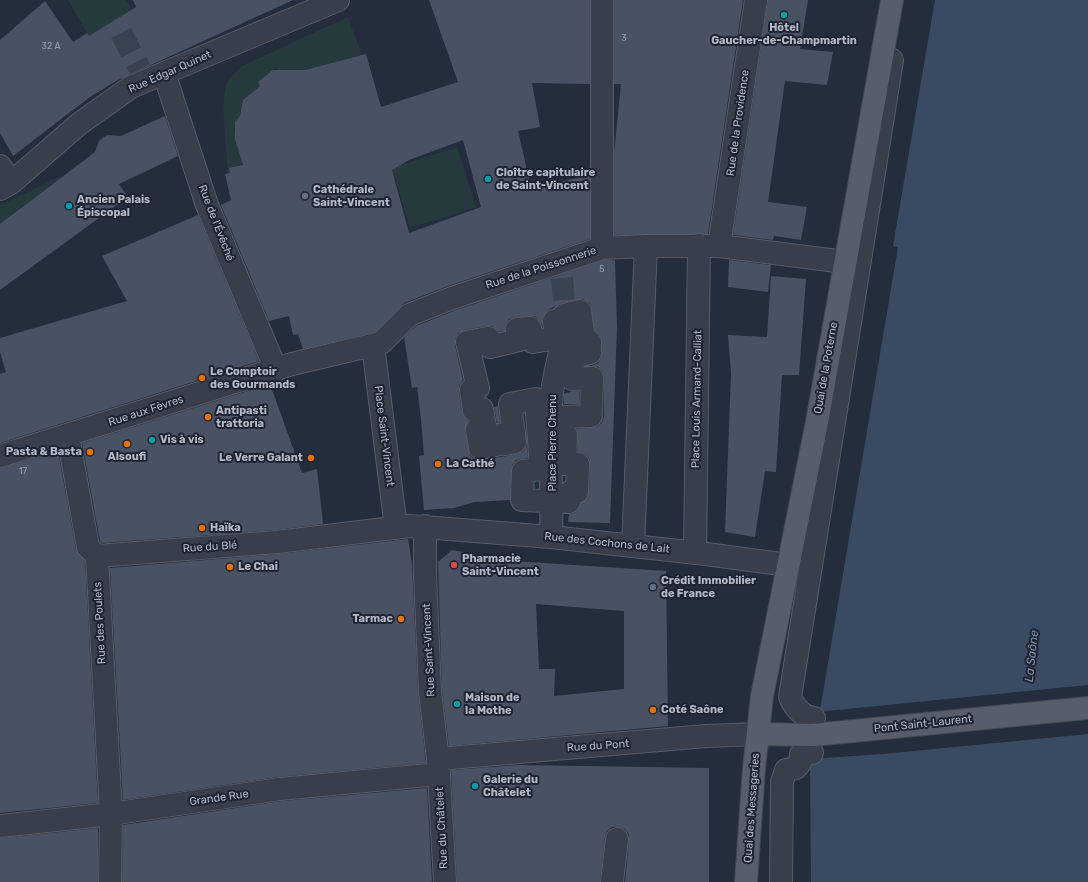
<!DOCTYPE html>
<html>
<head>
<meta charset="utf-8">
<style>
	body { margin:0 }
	canvas { display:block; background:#242d3b }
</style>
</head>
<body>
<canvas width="1088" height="882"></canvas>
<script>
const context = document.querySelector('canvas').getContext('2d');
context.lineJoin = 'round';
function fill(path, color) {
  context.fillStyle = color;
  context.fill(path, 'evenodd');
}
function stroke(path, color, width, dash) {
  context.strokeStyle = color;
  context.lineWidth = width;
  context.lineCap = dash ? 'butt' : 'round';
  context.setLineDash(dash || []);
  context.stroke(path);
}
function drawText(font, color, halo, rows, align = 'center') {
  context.font = font + ' Rubik,sans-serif';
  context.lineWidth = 4;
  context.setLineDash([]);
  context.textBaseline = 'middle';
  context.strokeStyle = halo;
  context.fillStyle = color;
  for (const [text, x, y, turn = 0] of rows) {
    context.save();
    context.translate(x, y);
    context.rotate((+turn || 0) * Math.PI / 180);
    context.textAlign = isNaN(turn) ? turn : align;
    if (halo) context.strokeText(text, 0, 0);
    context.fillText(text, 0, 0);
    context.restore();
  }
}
const green = new Path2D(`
	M68,0H125L142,22L89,36Z
	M348,17L362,55L304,70L297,78V70H293V78L281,80L277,68L274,69L277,81L261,80L258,82L263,90L242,117L235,122L234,130L239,152L247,150L251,168L236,171L235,167L230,168V173H228C227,153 220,102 226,86C229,78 236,72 242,66Z
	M457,147L476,207L410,228L392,168Z
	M64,175L0,224V205Z`);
const water = new Path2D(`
	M935,0H1088V882H811L810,770L898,247L893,246Z`);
const pier = new Path2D(`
	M1088,685V734L883,754L810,759L817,712Z`);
const building = new Path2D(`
	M133,0H293L116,81L90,97L13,156L0,133V40L45,1L73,42L87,33L89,36L136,7Z
	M429,0H590V84L532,83L540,127L518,131L531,187L590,176V239L448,286L404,303L375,332L303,349L298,334L293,335L289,316L269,321L221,205L231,200L225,174L230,173L229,168L243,165L235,139V122L240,116L243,100L260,86L258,82L273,70H305L366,54L381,107L458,82ZM463,140L481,207L409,233L392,170L409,160Z
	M614,0H743L708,234L614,235V154L621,84H614Z
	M768,0H808L800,49L833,52L827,85L785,81L768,202L807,207L801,240L774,236L773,240L733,235Z
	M165,116L178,156L119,184L128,197L0,290V224L95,152L99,141L104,137L108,135L121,136Z
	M198,215L259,361L0,443V374L6,372L0,352V338L127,301L102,256Z
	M604,260H615L617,327L610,523L568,522L569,514L574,513L579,509L581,503L588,498L589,492L590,464L589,458L585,454L578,452L577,429L597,427L602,423L604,416V378L603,372L598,367L591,366L598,363L601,358L602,342L600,335L595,331L590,303L583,299L561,303L548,310L543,316L542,324L535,316L516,317L509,319L506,324L505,331L499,332L492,326H486L465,330L458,333L455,339V345L463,380L459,386V392L462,412L468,421L465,431L470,456L475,460H482L507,456L523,452L527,446L528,458L516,460L512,465L510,500L474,502L454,508L424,510L419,456L424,455L421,419L417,387L412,388L404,337L416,326L456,310Z
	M729,260L771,265L768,292L728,287Z
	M771,276L806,279L799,375H782L776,472L765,471L755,537L725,532L731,373L728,335L767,337Z
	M270,384L302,473L317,469L323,524L276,530L102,543L100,541L82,443Z
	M573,391H579V404H564V394Z
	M498,406L500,422L497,423L494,407Z
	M58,451L76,549L85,561L98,803L0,813V468Z
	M408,539L412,564L418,693L426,763L278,777L123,800L110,568L278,554Z
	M452,550L513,561L666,571L668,726L449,746L442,691L438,562ZM536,604L624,611V689L554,696L555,669H539Z
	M518,765L709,768V882H625L629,840V834L625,829L618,827H612L607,831L605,837L600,882H457L451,770Z
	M427,788L432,882H122L123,825L282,801Z
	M98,828V882H0V838Z`);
const minorTunnel = new Path2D(`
	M121,33L140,69
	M562,278L565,314`);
const minor = new Path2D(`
	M164,73L207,205L276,370
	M0,166L11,183
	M0,189L11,183L79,124L131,87L338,0
	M719,246L756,0
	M602,248V0
	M580,311L583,333H574L570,336L571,342L575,343L590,342V353L573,357L572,379L592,378L591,416L561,417L560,433V435H566L565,464H578L577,492H570L569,502L522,500L523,471L541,469L536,399L510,404L515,442L505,444L504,434L495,436L496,445L480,448L477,429L485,427L482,409L474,410L471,390L478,388L467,342L488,338L490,347L519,340L517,329L530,328L533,342L556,338L554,321H558L564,315Z
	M373,345L396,528
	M68,436L88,547L97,556L111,814L110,882
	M0,456L292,364L381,343L409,315L452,298L602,248L646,246H719L845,262
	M425,526V574L430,692L438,759L445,882
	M551,537C553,489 547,440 552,393C554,376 559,358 562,342
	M633,546L646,246
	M695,553L699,245
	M97,556L277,542L410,526L551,537L706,554L788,565
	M814,718C803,717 795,708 790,697L892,60
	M438,759L706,736L758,734
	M0,826L111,814L280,789L439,774
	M612,882L617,839
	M781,882L782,782L786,770L796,768L800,763L801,754L812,753`);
const major = new Path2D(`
	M758,734L813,735L1088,708
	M746,882L754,768L762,696L817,422L892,0`);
const markers = [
	[784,15,4,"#0f9aa8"],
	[488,179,4,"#0f9aa8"],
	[305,196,4,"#6b7280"],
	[69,206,4,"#0f9aa8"],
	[202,378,4,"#e8710a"],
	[208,417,4,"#e8710a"],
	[152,440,4,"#0f9aa8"],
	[127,444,4,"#e8710a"],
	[90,452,4,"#e8710a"],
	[311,458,4,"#e8710a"],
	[438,464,4,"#e8710a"],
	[202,528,4,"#e8710a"],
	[454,565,4,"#e0444e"],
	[230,567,4,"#e8710a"],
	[653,587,4,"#5c6f8a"],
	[401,619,4,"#e8710a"],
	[457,704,4,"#0f9aa8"],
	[653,710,4,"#e8710a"],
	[475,786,4,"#0f9aa8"]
];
const numberNames = [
	["3",624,38],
	["32 A",51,46],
	["5",602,269],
	["17",23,471]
];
const poiNames = [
	["Hôtel",784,28,"center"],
	["Gaucher-de-Champmartin",784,41,"center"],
	["Cloître capitulaire",496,173],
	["de Saint-Vincent",496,186],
	["Cathédrale",313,190],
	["Saint-Vincent",313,203],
	["Ancien Palais",77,200],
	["Épiscopal",77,213],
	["Le Comptoir",210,372],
	["des Gourmands",210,385],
	["Antipasti",216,411],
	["trattoria",216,424],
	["Vis à vis",160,440],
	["Pasta & Basta",82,452,"right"],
	["Alsoufi",127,457,"center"],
	["Le Verre Galant",303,458,"right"],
	["La Cathé",446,464],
	["Haïka",210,528],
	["Pharmacie",462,559],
	["Saint-Vincent",462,572],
	["Le Chai",238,567],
	["Crédit Immobilier",661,581],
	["de France",661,594],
	["Tarmac",393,619,"right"],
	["Maison de",465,698],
	["la Mothe",465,711],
	["Coté Saône",661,710],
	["Galerie du",483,780],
	["Châtelet",483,793]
];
const streetNames = [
	["Rue Edgar Quinet",170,72,-24],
	["Rue de la Providence",738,123,-82],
	["Rue de l'Évêché",216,223,69],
	["Rue de la Poissonnerie",541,268,-18],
	["Quai de la Poterne",826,368,-80],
	["Place Louis Armand-Calliat",697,399,-89],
	["Rue aux Fèvres",146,411,-18],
	["Place Saint-Vincent",384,436,83],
	["Place Pierre Chenu",553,443,-90],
	["Rue des Cochons de Lait",607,543,6],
	["Rue du Blé",210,547,-4],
	["Rue des Poulets",100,623,-93],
	["Rue Saint-Vincent",429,650,-93],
	["Pont Saint-Laurent",923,724,-6],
	["Rue du Pont",598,746,-4],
	["Grande Rue",219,798,-8],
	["Quai des Messageries",752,808,-86],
	["Rue du Châtelet",442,828,-93]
];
const waterNames = [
	["La Saône",1032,656,-84]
];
fill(green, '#26393c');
fill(water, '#3a4a63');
fill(pier, '#242d3b');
fill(building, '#485262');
stroke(minorTunnel, '#394250', 22, [22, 11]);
stroke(minor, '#565d69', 24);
stroke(major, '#414854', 24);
stroke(minor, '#383f4b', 22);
stroke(major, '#565e6b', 22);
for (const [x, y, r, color] of markers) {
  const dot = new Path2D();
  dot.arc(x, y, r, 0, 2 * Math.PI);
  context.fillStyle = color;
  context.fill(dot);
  stroke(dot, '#1d2430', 1.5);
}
drawText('9px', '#98a0ae', null, numberNames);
drawText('bold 11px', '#b3bac7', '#1d2430', poiNames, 'left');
drawText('11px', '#b3bac7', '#1d2430', streetNames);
drawText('italic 12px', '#7c90ad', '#1d2430', waterNames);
</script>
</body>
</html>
